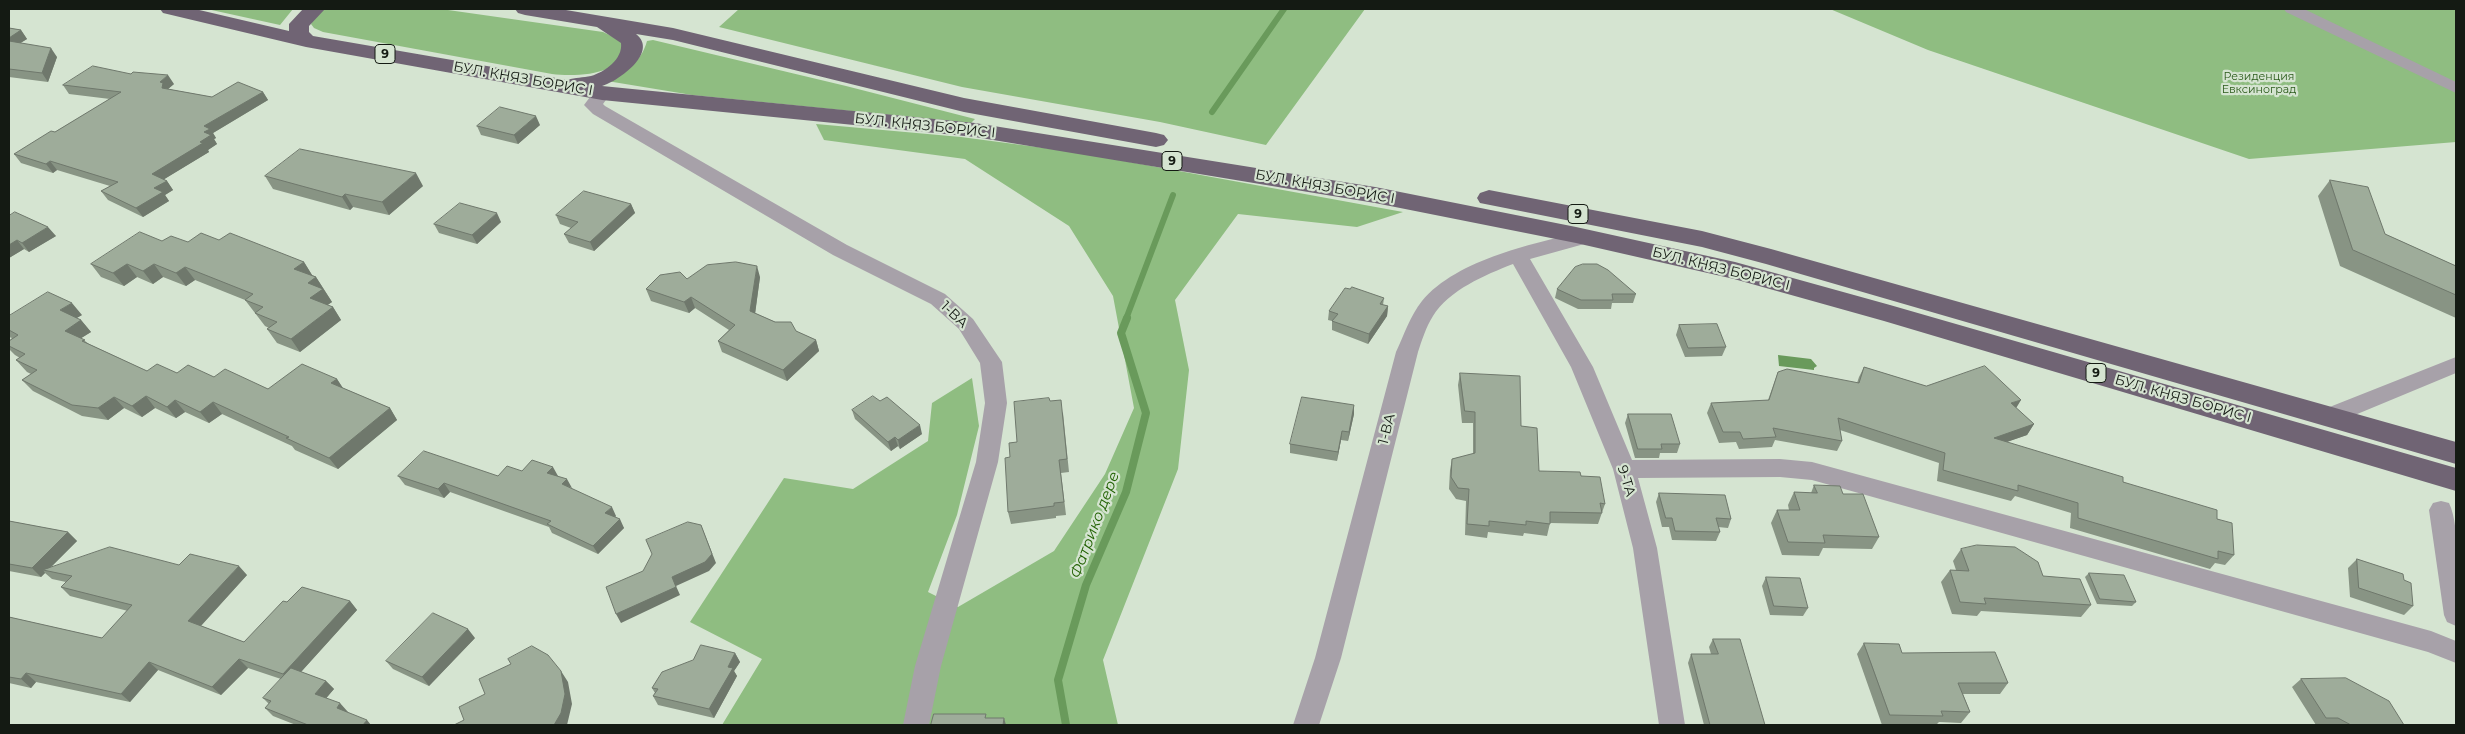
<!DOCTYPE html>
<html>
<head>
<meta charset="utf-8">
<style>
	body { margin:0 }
	#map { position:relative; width:2465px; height:734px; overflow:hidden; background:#d5e4d1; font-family:Montserrat,sans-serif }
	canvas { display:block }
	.frame { position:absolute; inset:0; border:10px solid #141a13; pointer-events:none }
</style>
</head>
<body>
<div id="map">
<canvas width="2465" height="734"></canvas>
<div class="frame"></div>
</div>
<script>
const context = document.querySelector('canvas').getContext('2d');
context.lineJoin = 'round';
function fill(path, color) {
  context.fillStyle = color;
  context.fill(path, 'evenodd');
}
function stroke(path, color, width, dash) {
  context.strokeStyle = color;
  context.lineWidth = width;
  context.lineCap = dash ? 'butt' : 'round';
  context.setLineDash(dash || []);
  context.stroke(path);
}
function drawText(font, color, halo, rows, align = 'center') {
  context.font = font + ' Montserrat,sans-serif';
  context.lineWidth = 4.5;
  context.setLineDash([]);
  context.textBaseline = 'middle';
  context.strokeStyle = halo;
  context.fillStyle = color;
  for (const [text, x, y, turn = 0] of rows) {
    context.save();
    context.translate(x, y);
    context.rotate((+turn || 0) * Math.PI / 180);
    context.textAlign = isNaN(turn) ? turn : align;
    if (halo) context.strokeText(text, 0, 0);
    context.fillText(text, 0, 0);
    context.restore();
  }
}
const green = new Path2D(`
	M207,9H293L280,25Z
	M321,9H441L603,32L622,41C630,76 575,77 552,74L323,32L314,28L311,24L315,15Z
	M739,9H1365L1266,145L1160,122L962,87L719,27Z
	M1830,9H2456V142L2249,159L1928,50Z
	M653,40L846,86L975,119L971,123L692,95L607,81C626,70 641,63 647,41Z
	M816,124L961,137L1075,152L1403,212L1357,227L1238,214L1175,300L1189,370L1178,469L1103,660L1118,725H722L762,659L690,622L784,478L853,489L928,441L932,403L972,378L979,426L957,515L928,592L958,607L1054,551L1105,474L1134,408L1113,296L1069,226L965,159L824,140Z`);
const water = new Path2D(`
	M1778,355L1811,359L1817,366L1814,368V370L1779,366Z`);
const streamFar1 = new Path2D(`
	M1212,112L1284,9
	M1126,319L1173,195`);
const stream = new Path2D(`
	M1066,725L1058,680L1086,585L1126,492L1146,413L1121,333L1127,318`);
const minor = new Path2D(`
	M2284,9H2304L2456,82V93L2286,12Z
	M602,88L608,89L611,93L603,104L605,106L847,245L945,294L973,319L1002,362L1007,403L998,462L941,666L929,725H903L915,666L976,462L985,403L980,363L959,329L931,304L833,255L593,114L584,105L596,89Z
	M1588,231L1595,233L1598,237L1595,241L1530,259L1593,367L1632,460L1780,459L1812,462L2431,631L2456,641V663L2428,652L1812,480L1780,477L1638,478L1657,548L1685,725H1659L1633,548L1613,469L1571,367L1513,264C1485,275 1449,290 1433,316C1426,327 1422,340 1418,352L1341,658L1319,725H1293L1315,658L1396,352C1404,335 1410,316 1422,301C1457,259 1537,242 1588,231Z
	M2456,357V373L2338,422L2330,424L2322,422L2319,416L2322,410Z
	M2441,501L2449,503C2461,527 2458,598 2456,626L2447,622L2444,615L2429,510L2433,503Z`);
const trunk = new Path2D(`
	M160,9H195L289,31V24L303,9H325L309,26V32L313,36L568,80C575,77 583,78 591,76C605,72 623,59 621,43L597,27L525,15L518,13L515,9H560L673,28L964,98L1156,133L1164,135L1168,140L1164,145L1156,147L964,112L673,40L636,34C659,52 619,81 602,86L975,123L1375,187L1576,227L1735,262L1890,305L2456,468V491L1884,321L1734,279L1576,243L1375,203L975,137L602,100L306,47L163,13Z
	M1489,190L1702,231L1771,249L2456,442V464L1766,264L1702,247L1480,203L1477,198L1480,193Z`);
const wall = new Path2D(`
	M9,28L21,30L27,39L20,43L57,57L48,82L9,77Z
	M174,84L168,89L212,97L263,92L268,100L213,133L216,138L214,139L217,144L208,150L209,152L164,179L167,181L173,190L165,195L169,201L143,217L108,200L101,191L110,186L57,170L53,173L21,163L14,154L55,132L110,99L69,94L63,85Z
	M540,125L518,144L481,135L477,126Z
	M265,176L423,186L389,215L353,207L350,210L273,189Z
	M2330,180L2385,234L2456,266V318L2340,266L2318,196Z
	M631,204L635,213L594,251L569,243L564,234L571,228L560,224L556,215Z
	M9,216L56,236L29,252L24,249L9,258Z
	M501,222L477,244L439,233L434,224Z
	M219,240L304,262L312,275L316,277L332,302L327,305L333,307L341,320L300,352L277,343L267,329L269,328L265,326L245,300L195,280L186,286L163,277L153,284L137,277L124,286L101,277L91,264L162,241L188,242Z
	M760,277L755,313L816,340L819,351L787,381L722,352L718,341L729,330L695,308L689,313L651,301L646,289L687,279Z
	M1557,289L1636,294L1633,303H1612L1611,309H1578L1555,298Z
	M1384,298L1383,305L1388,306L1387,316L1368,344L1332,330V321L1328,320L1329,311Z
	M82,315L76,318L81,320L91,332L81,338L89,344L147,371L177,373L214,377L268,389L337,379L343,388L390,408L397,420L338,469L295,450L292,446L222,414L209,423L185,412L176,418L155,408L142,417L124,408L108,420L82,416L33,391L22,380L31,374L27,372L16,360L20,358L15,355L9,349V341L12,338L9,337V316Z
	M1679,325L1726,347L1722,356L1685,357L1676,335Z
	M1864,367L1926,386L2016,408L2034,424L2027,435L2006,442L2123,482L2217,519L2234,555L2225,565L2215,563L2210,569L2070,528L2071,513L2015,496L2011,501L1937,481L1939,463L1840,430L1842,441L1837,451L1775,440L1772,447L1739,449L1736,442L1719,443L1707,413L1711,403L1768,400L1778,372L1857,383L1859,377Z
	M1460,373L1521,426L1539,471L1581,476L1605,504L1598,524L1550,523L1547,536L1524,533L1523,536L1488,532L1487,538L1465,535L1466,501L1456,499L1449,489L1450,470L1452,459L1473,454V423H1462L1458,385Z
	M1050,401L1063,413L1069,472L1061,473L1066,515L1056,516V518L1011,524L1008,512L1010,457L1017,442Z
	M1354,405V414L1348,441L1341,440L1337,461L1290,453V444Z
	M852,410L922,434L900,449L898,446L891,451L855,419Z
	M1628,414L1680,444L1677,453H1660L1659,458H1635L1625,423Z
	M522,471L558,476L571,488L616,516L615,517L624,528L598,554L552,533L549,527L450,492L444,498L405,485L398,476H498Z
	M1814,485L1843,494L1879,537L1872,549L1823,548L1819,556L1782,555L1771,523L1777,510H1789L1788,505L1794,492L1811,493Z
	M1659,493L1731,519L1728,528L1718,527L1720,532L1716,541L1672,540L1669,527H1662L1656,502Z
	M9,521L68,532L77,541L50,568L179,565L247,575L201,626L244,642L287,602L350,601L357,610L301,672L326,681L334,689L326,698L347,712L371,725H296L273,716L265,708L269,704L263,698L281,679L248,668L221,695L158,670L130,702L36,682L31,688L9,683V617L102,638L128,611L70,596L61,587L66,582L52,579L45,573L41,577L9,571Z
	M1961,549L2043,576L2091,605L2081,617L1981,611L1977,616L1952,614L1941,582L1950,570H1956L1953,561Z
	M2357,559L2404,580L2413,606L2404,615L2350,597L2348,568Z
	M2089,573L2136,602L2132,606L2097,604L2085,577Z
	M1766,577L1808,608L1803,616L1770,615L1762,586Z
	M475,638L429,686L393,669L386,661Z
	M1713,639L1765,725H1704L1688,663L1691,654H1711L1709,647Z
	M1864,643L1902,653L2008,683L2000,694H1963L1970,712L1961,723L1939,722L1936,725H1882L1857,654Z
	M735,653L740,662L734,671L737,676L714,718L658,705L653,696L655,693L652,688Z
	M2301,679L2404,725H2316L2292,687Z`);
const shadedWall = new Path2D(`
	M21,30L27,39L11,49L9,46V38Z
	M51,48L57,57L48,82L42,73Z
	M168,75L174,84L168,89L162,88L160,82Z
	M263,92L268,100L213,133L216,138L214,139L217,144L208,150L209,152L158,183L152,174L204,132V126Z
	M536,116L540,125L518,144L514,135Z
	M50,161L57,170L53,173L46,164Z
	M416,173L423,186L389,215L382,202Z
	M167,181L173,190L165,195L169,201L143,217L136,208L154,188Z
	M345,194L353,207L350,210L342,197Z
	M631,204L635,213L594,251L590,242Z
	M497,213L501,222L477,244L472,235Z
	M48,227L56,236L29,252L22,243Z
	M17,240L24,249L9,258V245Z
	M304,262L312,275L303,282L294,269Z
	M127,264L137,277L124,286L113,273Z
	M154,264L163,277L153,284L143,271Z
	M757,266L760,277L754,322L750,311Z
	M185,267L195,280L186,286L176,273Z
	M316,277L332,302L319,311L310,298L308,283Z
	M691,297L695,308L689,313L684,302Z
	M72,303L82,315L70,322L60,310Z
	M1388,306L1387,316L1368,344L1369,334Z
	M333,307L341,320L300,352L291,339Z
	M81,320L91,332L75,342L65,331Z
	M816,340L819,351L787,381L783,370Z
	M337,379L344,390L331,383Z
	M146,396L155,408L142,417L132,406Z
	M114,397L124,408L108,420L98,408Z
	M175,400L185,412L176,418L167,407Z
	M2021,400L2015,410L2011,403Z
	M213,402L222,414L209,423L200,412Z
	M1354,405V414L1348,441L1349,432Z
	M390,408L397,420L338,469L329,458Z
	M2034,424L2027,435L1987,449L1994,438Z
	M920,425L922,434L900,449L898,440Z
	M1342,431L1341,440L1337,461L1338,452Z
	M895,437L898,446L891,451L888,442Z
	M553,467L558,476L552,482L547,473Z
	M567,479L572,488L562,484Z
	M444,483L450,492L444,498L438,489Z
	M612,507L616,516L610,522L605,513Z
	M620,519L624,528L598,554L593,546Z
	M701,525L716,563L709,571L676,586L680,595L621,623L616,614L672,577Z
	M68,532L77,541L47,571L43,570L45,573L41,577L32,568Z
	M239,566L247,575L197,630L188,621Z
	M350,601L357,610L291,683L283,674Z
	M468,629L475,638L429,686L422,677Z
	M735,653L740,662L734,671L737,676L714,718L709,709L728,667Z
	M239,659L248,668L221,695L212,687Z
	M149,662L158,670L130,702L121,694Z
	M561,671L568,682L572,704L567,725H554Z
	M26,673L36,682L31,688L21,679Z
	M326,681L334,689L323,702L315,694Z
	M340,703L348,712L344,716L337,708Z
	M1004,718L1006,725H1003Z
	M367,720L371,725H363Z`);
const building = new Path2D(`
	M9,28L21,30L9,38Z
	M9,41L51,48L42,73L9,69Z
	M93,66L131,74L133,72L168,75L160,82L163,83L162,88L212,97L238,82L263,92L204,126L210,129L204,132L211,135L200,142L203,143L152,174L167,181L154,188L163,192L136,208L101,191L118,182L50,161L46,164L14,154L51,131L55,132L121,92L63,85Z
	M500,107L536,116L514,135L477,126Z
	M300,149L416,173L382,202L345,194L342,197L265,176Z
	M2330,180L2368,187L2385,234L2456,266V295L2353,250Z
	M584,191L631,204L590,242L564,234L578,222L556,215Z
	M460,203L497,213L472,235L434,224Z
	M15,212L48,227L22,243L17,240L9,245V216Z
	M140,232L162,241L171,236L188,242L201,233L219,240L230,233L304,262L294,269L316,277L308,283L323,289L310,298L333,307L291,339L267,329L277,322L255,313L263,307L245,300L253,294L185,267L176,273L154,264L143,271L127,264L113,273L91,264Z
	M736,262L757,266L750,311L775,322H791L796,331L816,340L783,370L718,341L735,325L691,297L684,302L646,289L660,275L680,272L687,279L707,265Z
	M1583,264H1597L1608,270L1636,294H1612L1613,300H1581L1557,289L1575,267Z
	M1352,287L1384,298L1380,304L1388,306L1369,334L1332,321L1338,314L1329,311L1345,288L1350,289Z
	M48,292L72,303L60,310L81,320L65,331L85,340L82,341L147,371L157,364L177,373L188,365L214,377L225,369L268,389L302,364L337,379L331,383L390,408L329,458L286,438L289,437L213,402L200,412L175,400L167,407L146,396L132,406L114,397L98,408L72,405L22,380L37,370L16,360L25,354L9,346V341L18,335L9,330V316Z
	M1717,324L1726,347L1688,348L1679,325Z
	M1985,366L2021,400L2011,403L2034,424L1994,438L2123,477V482L2217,510V519L2232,523L2234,555L2218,551V559L2078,518V503L2018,485V491L1943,470L1945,453L1838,418L1842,441L1773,428L1776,437L1743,439L1740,432H1723L1711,403L1769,400L1778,372L1787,369L1859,383L1864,367L1926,386Z
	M1460,373L1520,376L1521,426L1537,428L1539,471L1580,472L1581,476L1600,477L1605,504L1600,503L1602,513L1550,512V524L1526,521V525L1489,521V526L1467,524L1469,489L1458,488L1451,477L1452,459L1475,453V412L1465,411Z
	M873,396L880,401L887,397L920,425L898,440L895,437L888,442L852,410Z
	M1302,397L1354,405L1349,432L1342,431L1338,452L1290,444Z
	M1049,398L1050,401L1061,400L1067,459L1059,460L1064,502L1054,503V506L1008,512L1005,458L1010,457L1009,443L1017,442L1014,402Z
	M1628,414H1671L1680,444H1661L1662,449H1638Z
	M424,451L498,476L507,466L522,471L532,460L553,467L547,473L567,479L562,484L612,507L605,513L620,519L593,546L547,524L551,521L444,483L438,489L398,476Z
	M1814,485L1840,486L1843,494H1863L1879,537L1823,535L1825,543L1788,542L1777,510H1800L1794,492L1817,493Z
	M1659,493L1725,495L1731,519L1716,518L1720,532L1675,531L1672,518H1666Z
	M9,521L68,532L32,568L9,564Z
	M688,522L701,525L712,554L705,562L672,577L676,587L616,614L606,587L643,571L652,554L646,540Z
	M1977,545L2015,547L2038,562L2043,576L2080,579L2091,605L1984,598L1986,604L1960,602L1950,570L1969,571L1961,549Z
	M110,547L179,565L190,554L239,566L188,621L244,642L283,601L287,602L302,587L350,601L283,674L239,659L212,687L149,662L121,694L26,673L21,679L9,677V617L102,638L132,605L61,587L72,576L43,570Z
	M2357,559L2403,574L2404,580L2411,583L2413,606L2359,588Z
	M2089,573L2124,575L2136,602L2100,599Z
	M1766,577L1800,578L1808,608L1774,606Z
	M433,613L468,629L422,677L386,661Z
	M1713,639H1740L1765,725H1710L1691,654H1718Z
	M1864,643L1899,644L1902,653L1995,652L2008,683H1958L1970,712L1941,711L1943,716L1890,715Z
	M701,645L735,653L728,667L733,668L709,709L653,696L658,689L652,688L662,672L693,660Z
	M532,646L548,655L561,671L565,694L561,713L554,725H454L464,720L459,707L485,694L479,679L511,664L508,659Z
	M291,668L326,681L315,694L340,703L337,708L367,720L363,725H308L265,708L271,701L263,698Z
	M2346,678L2389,701L2404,725H2351L2338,718H2326L2301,679Z
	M934,714H986L985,718H1004L1003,725H931Z`);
const farParknames = [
	["Резиденция",2259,77],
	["Евксиноград",2259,90]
];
const shields = [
	[385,54,20],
	[1172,161,20],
	[1578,214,20],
	[2096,373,20]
];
const shieldNames = [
	["9",385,54],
	["9",1172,161],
	["9",1578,214],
	["9",2096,373]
];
const streetNames = [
	["БУЛ. КНЯЗ БОРИС I",523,79,10],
	["БУЛ. КНЯЗ БОРИС I",925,126,6],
	["БУЛ. КНЯЗ БОРИС I",1325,187,10],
	["БУЛ. КНЯЗ БОРИС I",1721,269,14],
	["1-ВА",954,315,44],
	["БУЛ. КНЯЗ БОРИС I",2183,399,16],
	["1-ВА",1387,429,-76],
	["9-ТА",1626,481,73]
];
const waterNames = [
	["Фатрико дере",1095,525,-69]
];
fill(green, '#8fbd81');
fill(water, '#699a5b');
stroke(streamFar1, '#699a5b', 6);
stroke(stream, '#699a5b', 8);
fill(minor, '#a7a1a9');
fill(trunk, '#706474');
fill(wall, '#889484');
fill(shadedWall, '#6f786c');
fill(building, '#9eac9a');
stroke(building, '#6f786c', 1);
drawText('11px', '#295919', '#d5e4d1', farParknames);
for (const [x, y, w] of shields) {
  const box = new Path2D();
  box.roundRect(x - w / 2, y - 9.5, w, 19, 4);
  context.fillStyle = '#d5e4d1';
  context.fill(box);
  stroke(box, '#141a13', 1);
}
drawText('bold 12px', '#141a13', null, shieldNames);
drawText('14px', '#141a13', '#d5e4d1', streetNames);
drawText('italic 15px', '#226203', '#d5e4d1', waterNames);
</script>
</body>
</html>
